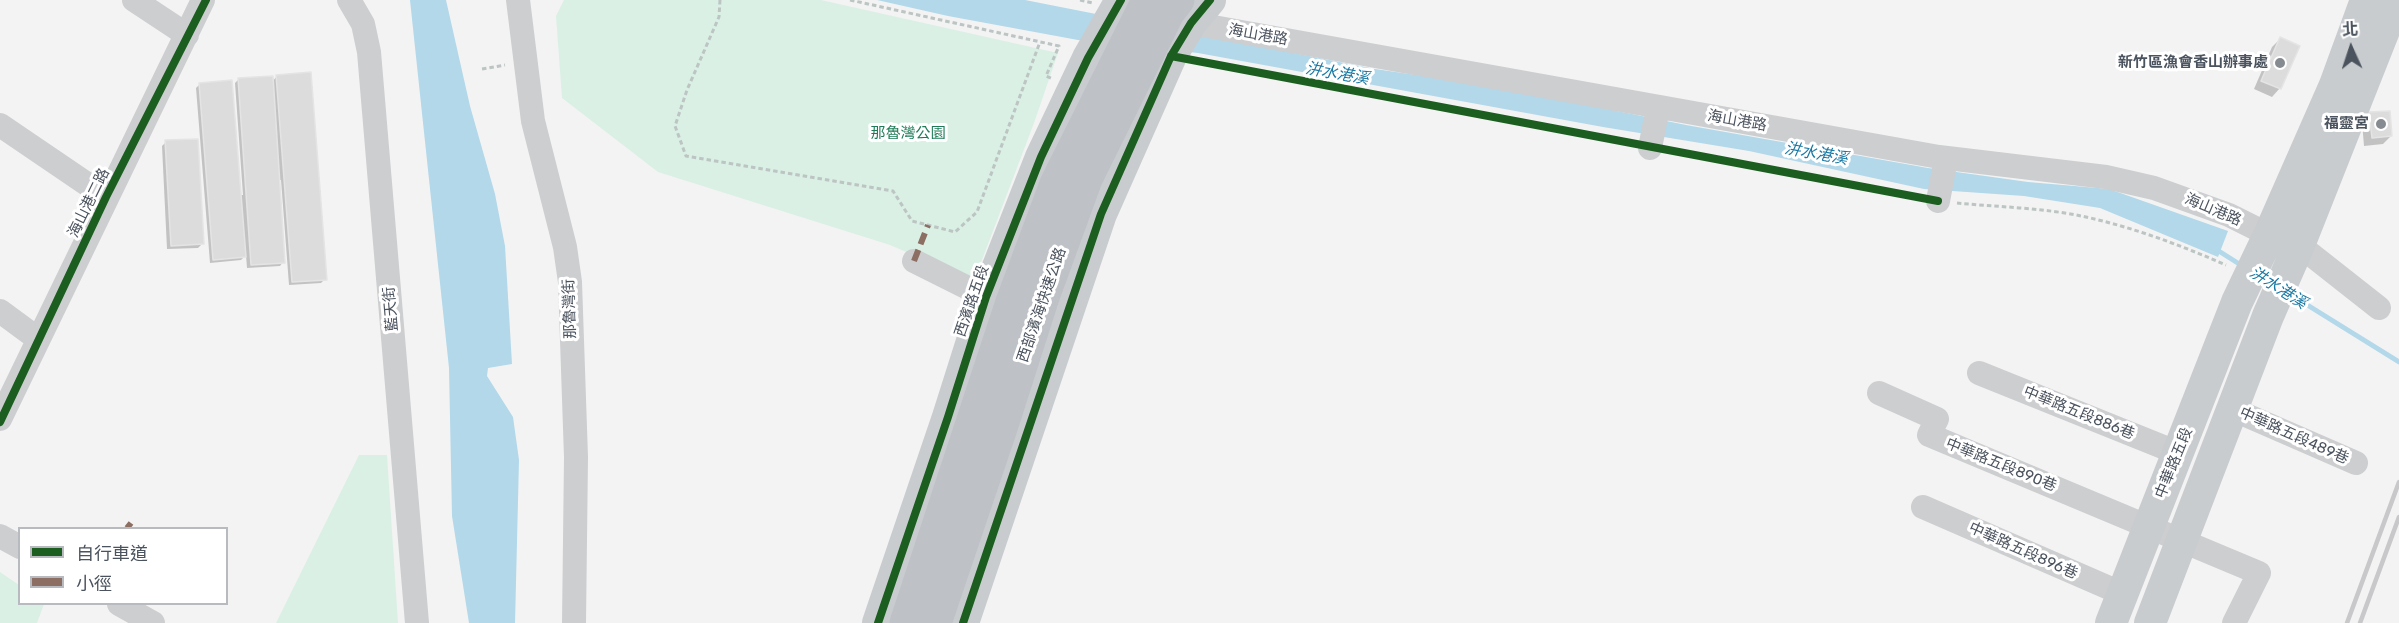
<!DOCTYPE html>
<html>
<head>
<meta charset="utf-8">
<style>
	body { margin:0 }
	#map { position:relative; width:2399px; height:623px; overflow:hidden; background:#f3f3f3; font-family:Rubik,"Noto Sans TC",sans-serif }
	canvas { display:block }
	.legend { position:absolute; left:18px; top:527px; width:210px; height:78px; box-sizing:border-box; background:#fff; border:2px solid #b7babf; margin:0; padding:8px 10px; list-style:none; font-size:18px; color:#4b535e }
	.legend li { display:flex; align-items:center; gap:12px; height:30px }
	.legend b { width:30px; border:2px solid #b7babf }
	.north { position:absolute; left:2321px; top:18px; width:60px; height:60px; -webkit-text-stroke:4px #fff; paint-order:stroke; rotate:357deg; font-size:16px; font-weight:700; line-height:24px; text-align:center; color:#4b535e }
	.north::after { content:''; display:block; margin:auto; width:21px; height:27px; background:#4b535e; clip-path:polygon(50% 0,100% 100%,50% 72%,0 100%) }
</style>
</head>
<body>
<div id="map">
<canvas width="2399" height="623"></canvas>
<ul class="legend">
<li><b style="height:8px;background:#1b5e20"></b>自行車道</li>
<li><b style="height:8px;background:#8d6e63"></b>小徑</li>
</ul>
<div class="north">北</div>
</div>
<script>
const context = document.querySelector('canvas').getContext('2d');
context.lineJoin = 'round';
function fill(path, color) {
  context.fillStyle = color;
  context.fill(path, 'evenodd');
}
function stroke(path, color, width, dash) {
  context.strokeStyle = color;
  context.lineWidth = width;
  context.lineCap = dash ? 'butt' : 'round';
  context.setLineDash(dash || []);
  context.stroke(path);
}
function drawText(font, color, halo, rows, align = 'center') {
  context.font = font + ' Rubik,"Noto Sans TC",sans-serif';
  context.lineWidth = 6;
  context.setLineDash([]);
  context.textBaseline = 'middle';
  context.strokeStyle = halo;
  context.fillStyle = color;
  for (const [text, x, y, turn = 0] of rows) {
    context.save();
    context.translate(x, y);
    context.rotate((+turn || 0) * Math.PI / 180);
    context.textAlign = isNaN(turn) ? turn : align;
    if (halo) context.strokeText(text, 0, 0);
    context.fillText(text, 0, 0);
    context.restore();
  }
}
const green = new Path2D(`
	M564,0H821L1058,53L1034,123L974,281L890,245L658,172L562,98L556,16Z
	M359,455H387L398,623H276Z
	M0,572L19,585L20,604H44L37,623H0Z`);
const water = new Path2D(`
	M410,0H446L470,106L495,194L505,246L512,364L488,368L487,376L513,417L519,460L515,623H469L452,516L449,368Z
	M877,0H1025L1375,69L1499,87L1686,125L1928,168L2028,182L2109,189L2228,231L2218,257L2100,208L2024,196L1924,189L1749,151L1603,127L1198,53L1078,40L948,16Z`);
const shadow = new Path2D(`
	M2280,39V88L2272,97L2254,89L2272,47Z
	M277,76L325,279L321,283L289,285L281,180H278L283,262L280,266L247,268L246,255L241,260L210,263L196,88L200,84L240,195H243L235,83L239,79L272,82Z
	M2370,114L2391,136L2383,144L2364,146L2362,122Z
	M166,142L202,244L198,248L167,249L162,146Z`);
const stream = new Path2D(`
	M2214,248L2244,267
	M2288,293L2399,362`);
const building = new Path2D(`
	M2280,37L2300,46L2281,89L2261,81Z
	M311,72L327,280L292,282L276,75Z
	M273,76L285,263L251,265L238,78Z
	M232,80L246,257L213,260L199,83Z
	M2390,111L2392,136L2372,138L2369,112Z
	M198,139L204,244L171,246L165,140Z`);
const path = new Path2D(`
	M720,0L719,17L687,90L675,126L686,156L893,191L912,221L955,232L977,212L1040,42
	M850,0L1059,46L1046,76L1053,79
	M1080,0L1093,3
	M482,69L505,65
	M1957,203C1998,207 2046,208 2086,217C2135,228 2180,245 2226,265`);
const minor = new Path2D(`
	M134,0L187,35
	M349,0L363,24L369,52L417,623
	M518,0L533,121L565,247L570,282L576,457L574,623
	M1179,18L1191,23L1939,157L2106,177L2154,188L2229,215L2269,235L2299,245L2379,308
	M0,125L106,197
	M1650,148L1658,107
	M1938,201L1946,158
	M914,261L986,297
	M0,311L38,339
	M1979,373L2178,453
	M1879,393L1937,419L1929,435L2259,573L2234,623
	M2232,409L2356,463
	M0,419L203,0
	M1923,507L2123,594
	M0,536L20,547
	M119,604L153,623`);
const major = new Path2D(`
	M878,623L948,417L986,297L1041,157L1088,58L1121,0
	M963,623L1101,214L1171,56L1191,23L1210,0
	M2111,623L2237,302L2269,235L2335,85L2366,0
	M2150,623L2268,316L2299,245L2396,0`);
const highway = new Path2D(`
	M906,623L1012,302L1056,184L1148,0
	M935,623L1003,422L1043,297L1086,179L1168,13L1178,0`);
const rail = new Path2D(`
	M2347,623L2399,482
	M2360,623L2399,517`);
const quiet = new Path2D(`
	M914,261L928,225
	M127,528L131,523`);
const cycleway = new Path2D(`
	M1171,56L1938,201
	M0,422L106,197L206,0
	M878,623L948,417L986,297L1041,157L1088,58L1121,0
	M963,623L1101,214L1171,56L1191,23L1210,0`);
const markers = [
	[2280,63,6,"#868b92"],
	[2381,124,6,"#868b92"]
];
const streetNames = [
	["海山港路",1258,35,10],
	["海山港路",1737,121,10],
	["海山港二路",89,203,-64],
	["海山港路",2213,210,23],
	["西濱路五段",972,301,-71],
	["西部濱海快速公路",1042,305,-71],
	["藍天街",391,309,-95],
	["那魯灣街",570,309,-92],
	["中華路五段886巷",2079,413,22],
	["中華路五段489巷",2294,436,24],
	["中華路五段",2174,463,-68],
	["中華路五段890巷",2001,465,22],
	["中華路五段896巷",2023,551,24]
];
const poiNames = [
	["新竹區漁會香山辦事處",2268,63],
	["福靈宮",2369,124]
];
const parkNames = [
	["那魯灣公園",908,134]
];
const waterNames = [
	["汫水港溪",1337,74,10],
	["汫水港溪",1816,154,10],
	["汫水港溪",2278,288,32]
];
fill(green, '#daf0e5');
fill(water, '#b2d8ea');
fill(shadow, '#0003');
stroke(stream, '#b2d8ea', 5);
fill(building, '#dcdcdd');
stroke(building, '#e4e4e5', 1.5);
stroke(highway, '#b8bbc2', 36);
stroke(path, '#bcc5c3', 3, [4.5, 3]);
stroke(minor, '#cdced0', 24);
stroke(major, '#c9cccf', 32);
stroke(highway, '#bec2c7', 33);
stroke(rail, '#c8c8ca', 4.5);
stroke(quiet, '#8d6e63', 6, [12, 6]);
stroke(cycleway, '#1b5e20', 8);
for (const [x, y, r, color] of markers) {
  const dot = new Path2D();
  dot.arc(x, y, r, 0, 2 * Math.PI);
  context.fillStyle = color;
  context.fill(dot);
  stroke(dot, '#fff', 2);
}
drawText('15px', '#4b535e', '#fff', streetNames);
drawText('bold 15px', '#4b535e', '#fff', poiNames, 'right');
drawText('15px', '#1f7b57', '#fff', parkNames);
drawText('italic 16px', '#1878a4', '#fff', waterNames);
</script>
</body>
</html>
